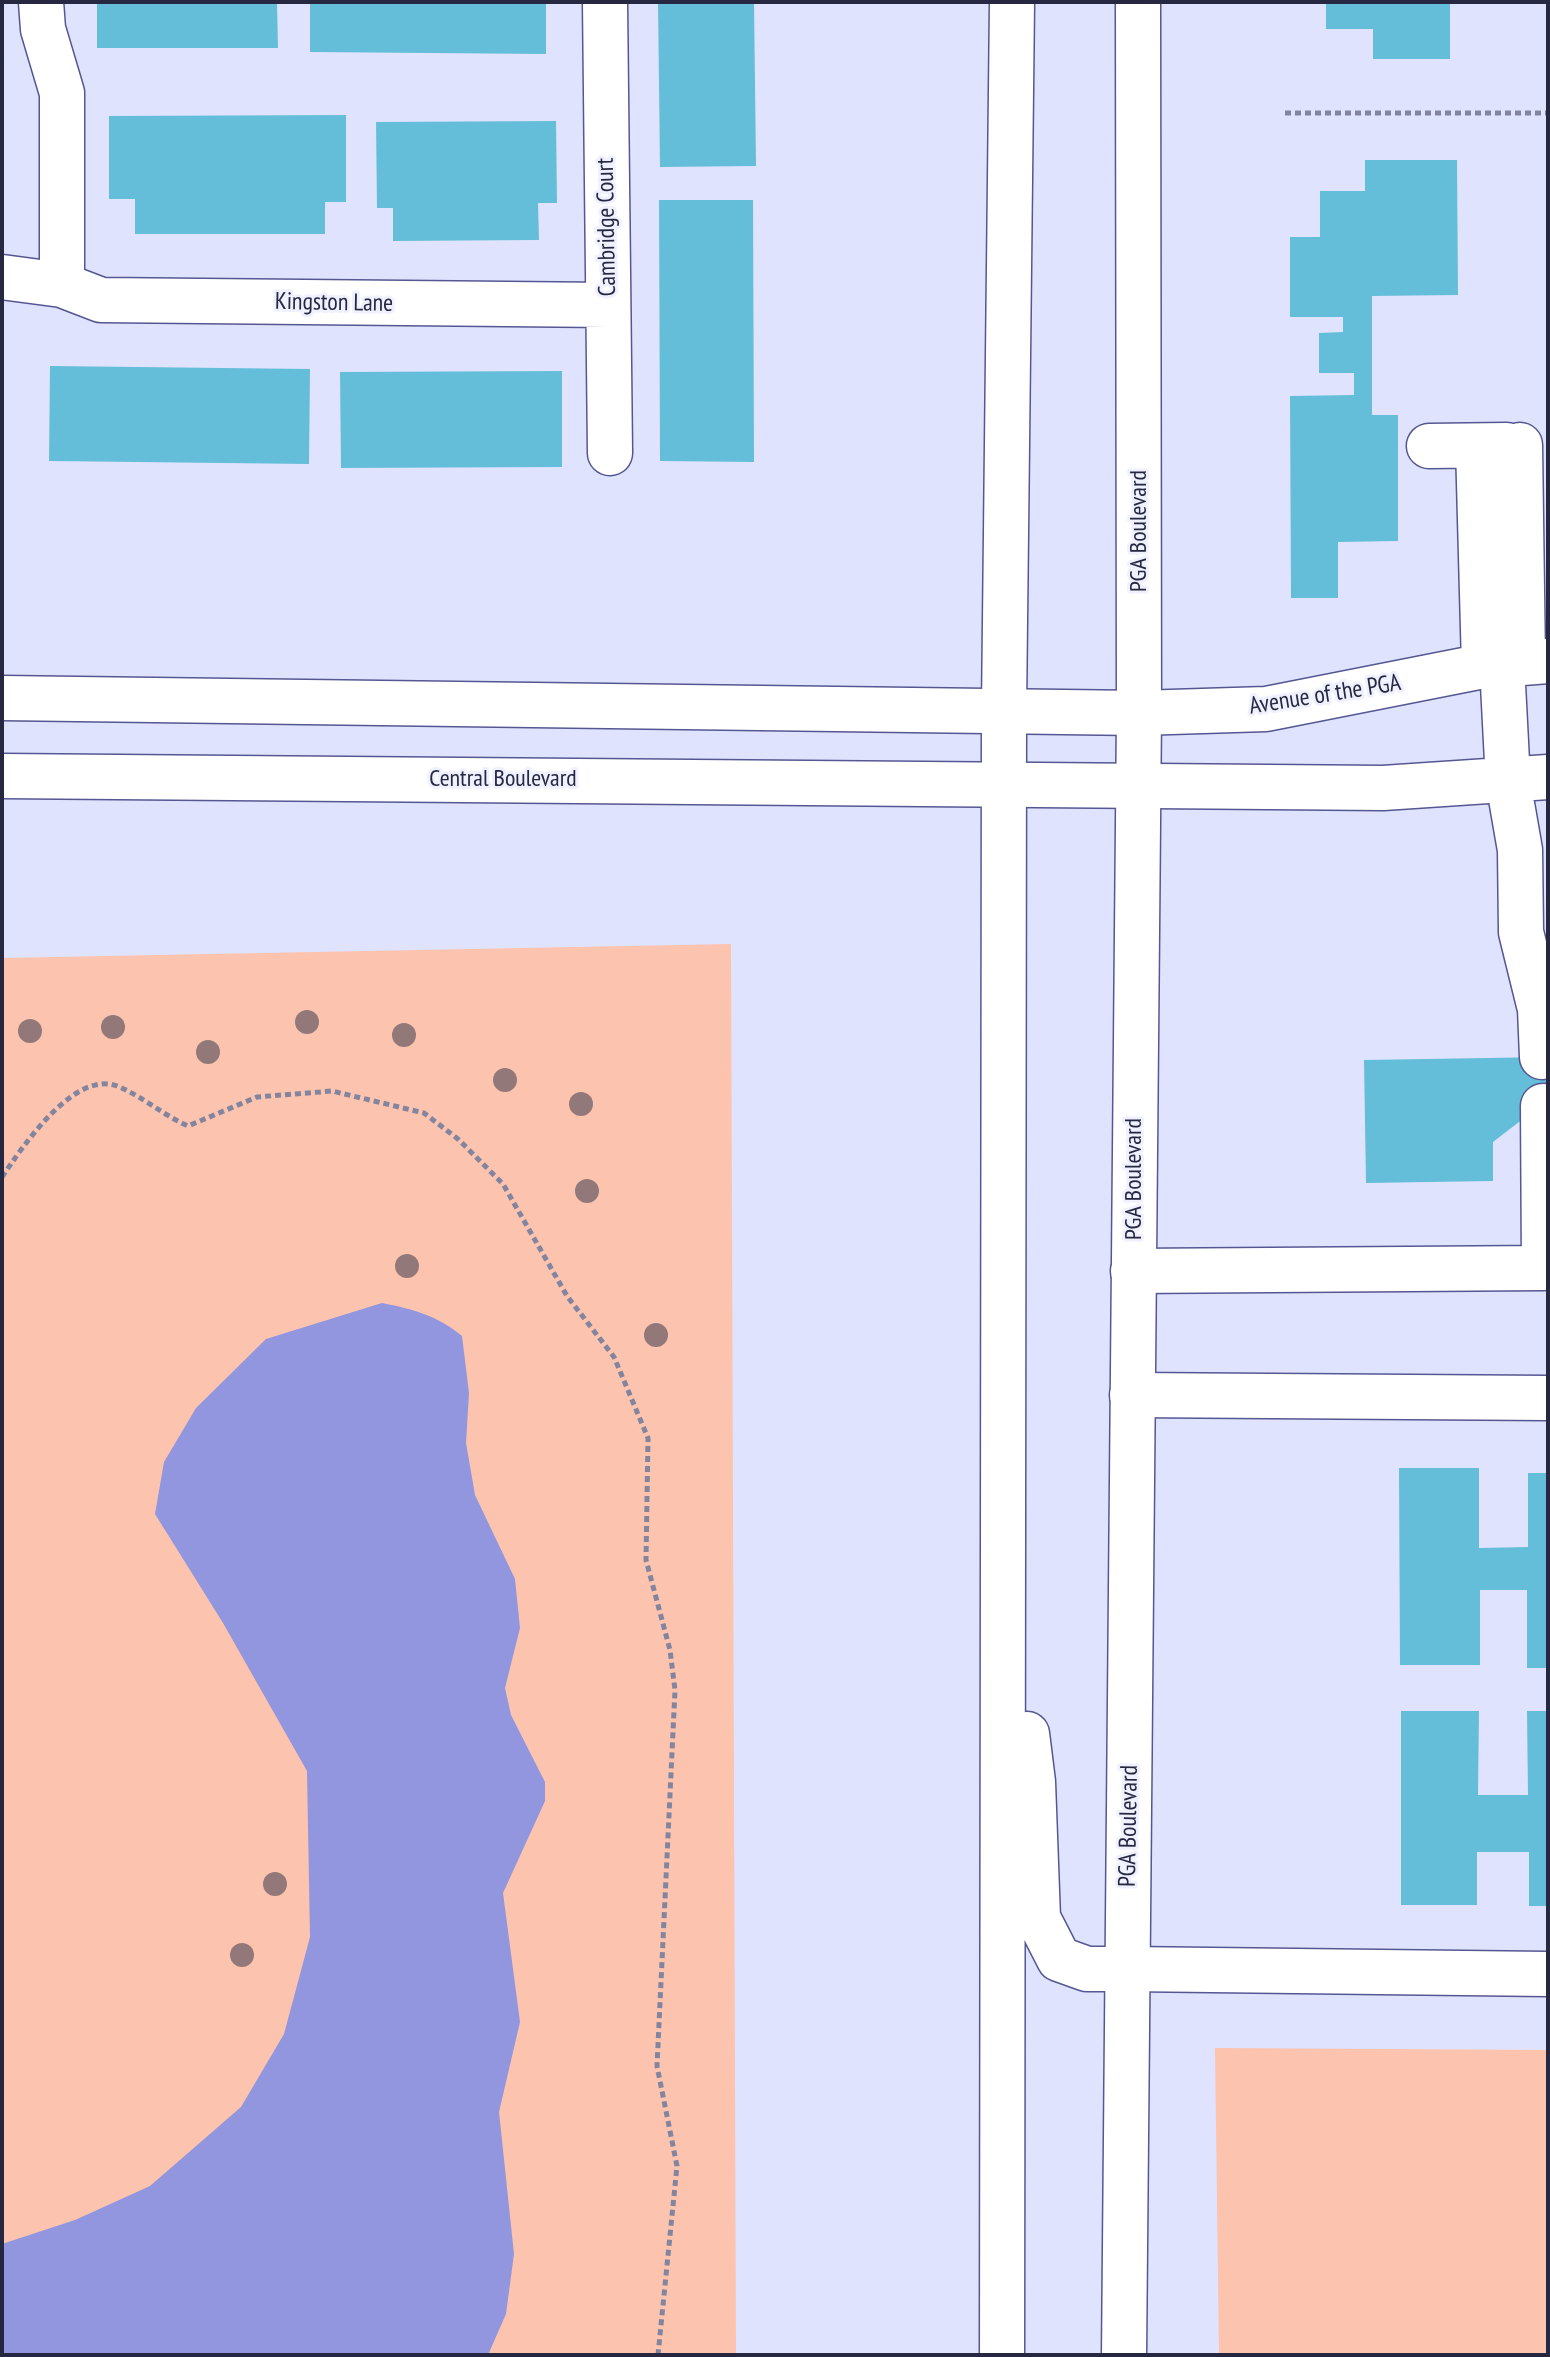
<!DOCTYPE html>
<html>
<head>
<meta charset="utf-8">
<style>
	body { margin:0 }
	#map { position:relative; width:1550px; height:2357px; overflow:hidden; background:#e0e3fe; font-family:"PT Sans Narrow",sans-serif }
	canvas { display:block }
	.frame { position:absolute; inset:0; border:4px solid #262741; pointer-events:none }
</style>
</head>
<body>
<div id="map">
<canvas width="1550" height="2357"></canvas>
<div class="frame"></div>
</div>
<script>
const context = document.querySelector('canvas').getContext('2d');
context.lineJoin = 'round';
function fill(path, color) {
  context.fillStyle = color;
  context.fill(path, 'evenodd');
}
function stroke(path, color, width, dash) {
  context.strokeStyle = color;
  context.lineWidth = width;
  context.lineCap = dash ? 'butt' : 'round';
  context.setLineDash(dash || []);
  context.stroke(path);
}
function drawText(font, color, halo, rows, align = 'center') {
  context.font = font + ' "PT Sans Narrow",sans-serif';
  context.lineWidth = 6;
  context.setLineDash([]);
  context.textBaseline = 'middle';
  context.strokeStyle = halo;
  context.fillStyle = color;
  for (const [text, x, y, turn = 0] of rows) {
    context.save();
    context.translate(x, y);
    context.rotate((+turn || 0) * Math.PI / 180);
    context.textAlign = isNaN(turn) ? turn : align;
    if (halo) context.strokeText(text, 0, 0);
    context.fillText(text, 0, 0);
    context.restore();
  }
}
const green = new Path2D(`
	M731,944L736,2355H2V958Z
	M1215,2048L1548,2050V2355H1219Z`);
const water = new Path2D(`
	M382,1303C413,1309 438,1316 462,1336L469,1393L466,1443L475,1495L515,1579L520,1628L505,1688L511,1715L545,1782V1801L503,1893L520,2022L499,2112L514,2254L506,2314L488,2355H2V2244L75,2220L150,2186L241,2107L284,2034L310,1937L307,1771L223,1623L155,1514L164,1462L196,1408L266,1339Z`);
const building = new Path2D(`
	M97,2H277L278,48H97Z
	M310,2H546V54L310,52Z
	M658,2H754L756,166L660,167Z
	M1326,2H1450V59H1373V29H1326Z
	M346,115V202H325V234H135V199H109V116Z
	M556,121L557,203H538L539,240L393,241V208H377L376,122Z
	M1365,160H1457L1458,295L1372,296V415H1398V541L1338,542V598H1291L1290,396L1354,395V373H1319V333L1343,332V317H1290V237H1320V191H1365Z
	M659,200H753L754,462L660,461Z
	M50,366L310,369L309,464L49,461Z
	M562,371V467L341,468L340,372Z
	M1548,1057V1106L1541,1105L1493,1142V1181L1366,1183L1364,1060Z
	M1399,1468H1479V1548L1528,1547V1473H1548V1668H1527V1590H1480V1665H1400Z
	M1401,1711H1479L1478,1795H1528L1527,1711H1548V1906H1529V1852H1477V1905H1401Z`);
const path = new Path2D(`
	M1285,113H1548
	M2,1177C23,1146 74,1070 117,1086C142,1096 163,1115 188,1126L257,1097L332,1091L424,1113L458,1139L503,1184L567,1296L614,1357L648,1438L646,1560L670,1650L675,1690L657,2066L677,2166L658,2355`);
const minor = new Path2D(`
	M41,2L43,29L62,93V285
	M605,2L610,453
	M2,277L62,285L101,300L608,305
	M1520,445L1523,663
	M1429,446L1507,445
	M1478,446L1484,666
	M1502,665L1508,781L1520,850L1521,932L1540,1009L1542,1057
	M2,698L1139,713L1266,709L1484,666L1548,661
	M2,776L1383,788L1548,777
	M1133,1271L1544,1268L1543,1106
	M1132,1395L1548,1398
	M1127,1969L1548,1974`);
const major = new Path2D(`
	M1027,1734L1033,1782L1038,1918L1059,1959L1087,1969H1127
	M1002,2355L1004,709L1012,2
	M1124,2355L1139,713L1138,2`);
const trees = [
	[307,1022],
	[113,1027],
	[30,1031],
	[404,1035],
	[208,1052],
	[505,1080],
	[581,1104],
	[587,1191],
	[407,1266],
	[656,1335],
	[275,1884],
	[242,1955]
];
const streetNames = [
	["Cambridge Court",607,227,-91],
	["Kingston Lane",334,303,1],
	["PGA Boulevard",1139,531,-90],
	["Avenue of the PGA",1325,695,-9],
	["Central Boulevard",503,779],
	["PGA Boulevard",1134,1179,-90],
	["PGA Boulevard",1129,1826,-89]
];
fill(green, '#fcc3af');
fill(water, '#9196de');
fill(building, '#65bed9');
stroke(minor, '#555792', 47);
stroke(major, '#555792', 47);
stroke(path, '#83859f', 5, [6, 4]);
stroke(minor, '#fff', 44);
stroke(major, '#fff', 44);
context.fillStyle = '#927879';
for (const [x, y] of trees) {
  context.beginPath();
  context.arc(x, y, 12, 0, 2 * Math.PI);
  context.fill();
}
drawText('24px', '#262741', '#eff1ff', streetNames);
</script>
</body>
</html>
